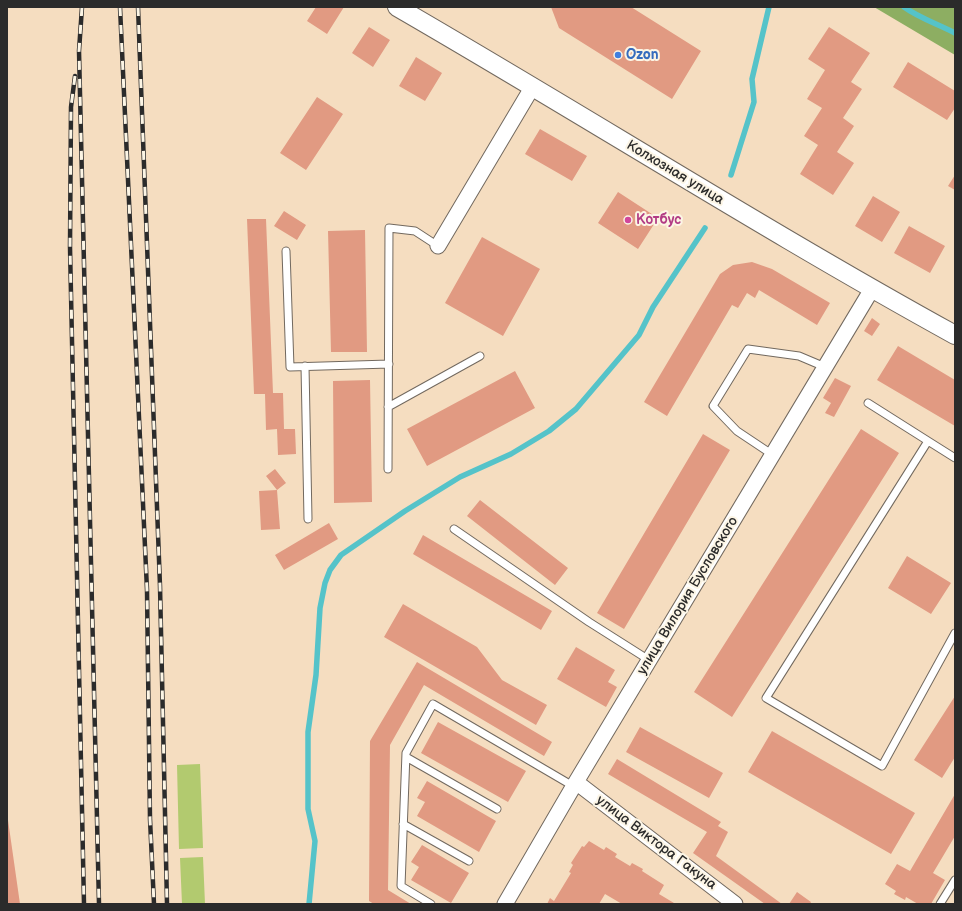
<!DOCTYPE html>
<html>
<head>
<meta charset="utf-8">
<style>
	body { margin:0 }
	#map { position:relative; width:962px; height:911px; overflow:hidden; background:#f5ddc0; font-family:"Balsamiq Sans",sans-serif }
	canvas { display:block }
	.frame { position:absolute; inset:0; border:8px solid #2b2b2b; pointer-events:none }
</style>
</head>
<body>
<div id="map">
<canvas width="962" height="911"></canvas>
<div class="frame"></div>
</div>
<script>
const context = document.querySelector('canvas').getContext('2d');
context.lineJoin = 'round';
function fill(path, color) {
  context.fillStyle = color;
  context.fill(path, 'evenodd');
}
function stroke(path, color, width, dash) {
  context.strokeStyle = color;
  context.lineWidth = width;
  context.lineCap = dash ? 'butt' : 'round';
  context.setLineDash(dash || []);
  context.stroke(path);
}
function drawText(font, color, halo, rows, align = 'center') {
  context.font = font + ' "Balsamiq Sans",sans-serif';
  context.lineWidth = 4;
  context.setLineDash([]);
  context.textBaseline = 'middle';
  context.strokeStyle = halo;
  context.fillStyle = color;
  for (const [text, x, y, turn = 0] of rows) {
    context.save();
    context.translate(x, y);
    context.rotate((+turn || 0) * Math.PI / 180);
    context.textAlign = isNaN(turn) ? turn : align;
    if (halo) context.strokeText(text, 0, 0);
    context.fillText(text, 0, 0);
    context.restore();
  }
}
const green = new Path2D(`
	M200,764L203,848L179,849L177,765Z
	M203,857L205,904H182L180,858Z`);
const forest = new Path2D(`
	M874,7H955V55Z`);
const stream = new Path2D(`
	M904,7C919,18 938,24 955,33
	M731,175L754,102L752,79L769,7
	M309,904L315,841L308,809V732L316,675L320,608L325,583L330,570L341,555L405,511L460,477L511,454L549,431L576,409L639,335L653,307L705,228`);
const building = new Path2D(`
	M316,7H344L327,34L307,21Z
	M551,7H631L701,51L672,99L559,28Z
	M369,27L390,40L373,67L352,53Z
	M829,27L870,53L851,82L862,89L843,118L854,126L837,152L854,163L833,195L800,174L818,145L804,136L822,108L807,99L825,70L808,59Z
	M416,57L442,73L425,101L399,86Z
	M908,62L955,91V108L947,120L893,87Z
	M317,97L343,114L306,170L280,153Z
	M540,129L587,156L572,181L525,154Z
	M955,175V190L948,186Z
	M618,192L658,218L638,249L598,223Z
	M873,196L900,212L882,242L855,226Z
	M284,211L306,225L297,240L274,226Z
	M247,219H266L273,393H283L284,429H295L296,454L278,455L277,429L266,430L265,394H254Z
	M909,226L945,246L930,273L894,253Z
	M365,230L367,352H331L328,231Z
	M482,237L540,269L503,336L445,303Z
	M752,262L772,269L830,303L817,325L759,290L755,298L747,293L738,308L732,305L667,416L644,402L720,274L733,265Z
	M872,318L880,324L872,336L864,331Z
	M898,346L955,380V426L877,380Z
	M515,371L535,408L427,466L407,429Z
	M835,378L851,386L834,417L825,413L831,403L823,398Z
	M370,380L372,502L334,503L333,381Z
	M861,429L899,453L732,717L694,692Z
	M703,434L730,450L624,629L597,613Z
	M275,469L286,483L277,490L266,476Z
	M277,490L280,529L261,530L259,491Z
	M480,500L568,568L555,585L467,516Z
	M329,523L338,539L284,570L275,555Z
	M423,535L552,611L541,630L413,554Z
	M907,556L951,583L931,614L888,588Z
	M403,604L477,647L502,680L547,705L536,725L384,637Z
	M576,647L615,670L608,682L617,687L606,707L557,679Z
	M417,662L552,742L544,756L424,685L390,745L388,890L411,904H374L369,901L370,741Z
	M955,696V757L942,778L914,760Z
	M438,722L526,771L508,802L421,753Z
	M640,727L723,773L709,798L626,752Z
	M772,731L915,813L891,854L748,772Z
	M617,759L721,822L718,826L728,832L716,856L782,904H765L693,853L707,832L608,774Z
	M427,781L496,821L479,852L417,816L425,802L417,798Z
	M955,794V836L933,873L945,880L931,904H918L906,897L905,900L894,894L896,891L885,884L897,864L910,871Z
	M7,820H8L20,904H7Z
	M589,841L604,850L606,847L617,854L615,857L630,866L632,863L643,869L642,871L664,885L659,894L674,903L673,904H622L605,894L599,904H547L550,898L554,901L571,873L569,872L573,865L571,863L582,846L584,847Z
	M422,845L469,873L451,903L411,880L419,867L411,862Z
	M797,892L811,902L810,904H789Z`);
const service = new Path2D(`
	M286,251L290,367L389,364
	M305,366L308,519
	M868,403L928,441
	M388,407L480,356
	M773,455L737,431L713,406L748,349L799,356L825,367
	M955,458L928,441L766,698L882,766L955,633
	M388,469L389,228L415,231L438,246
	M454,529L589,622L649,660
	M406,757L497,809
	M403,824L469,861
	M431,904L401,886L406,753L433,704L573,786
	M940,904L955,880`);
const minor = new Path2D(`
	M438,246L533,86
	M576,782L735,904
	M505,904L576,782L872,289`);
const tertiary = new Path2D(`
	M397,7C584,115 766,231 955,335`);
const rail = new Path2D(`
	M82,7L79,51L99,904
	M120,7L147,590L150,819L154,904
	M138,7L160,586L167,904
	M75,76L71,107L70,247L84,904`);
const markers = [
	[618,55,4,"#3f7fe0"],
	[628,220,4,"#d1479c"]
];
const shopNames = [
	["Ozon",626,55]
];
const streetNames = [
	["Колхозная улица",675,173,31],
	["улица Вилория Бусловского",688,596,-59],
	["улица Виктора Гакуна",656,843,37]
];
const hotelNames = [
	["Котбус",636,220]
];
fill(green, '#b2ca6f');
fill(forest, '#8dae62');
stroke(stream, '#55c3c9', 5.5);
fill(building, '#e19a82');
stroke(service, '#72695f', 9);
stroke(minor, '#72695f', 17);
stroke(tertiary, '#72695f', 20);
stroke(service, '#fff', 7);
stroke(minor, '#fff', 15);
stroke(tertiary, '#fff', 18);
stroke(rail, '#2b2b2b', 4.5);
stroke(rail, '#fcf5e5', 3, [9]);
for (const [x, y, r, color] of markers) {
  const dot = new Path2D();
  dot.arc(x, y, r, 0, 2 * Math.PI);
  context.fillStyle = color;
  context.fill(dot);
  stroke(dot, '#fcf5e5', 1.5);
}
drawText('bold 14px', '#366cbe', '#fcf5e5', shopNames, 'left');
drawText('14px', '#2b2b2b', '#fcf5e5', streetNames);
drawText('bold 14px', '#b23c85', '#fcf5e5', hotelNames, 'left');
</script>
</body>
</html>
